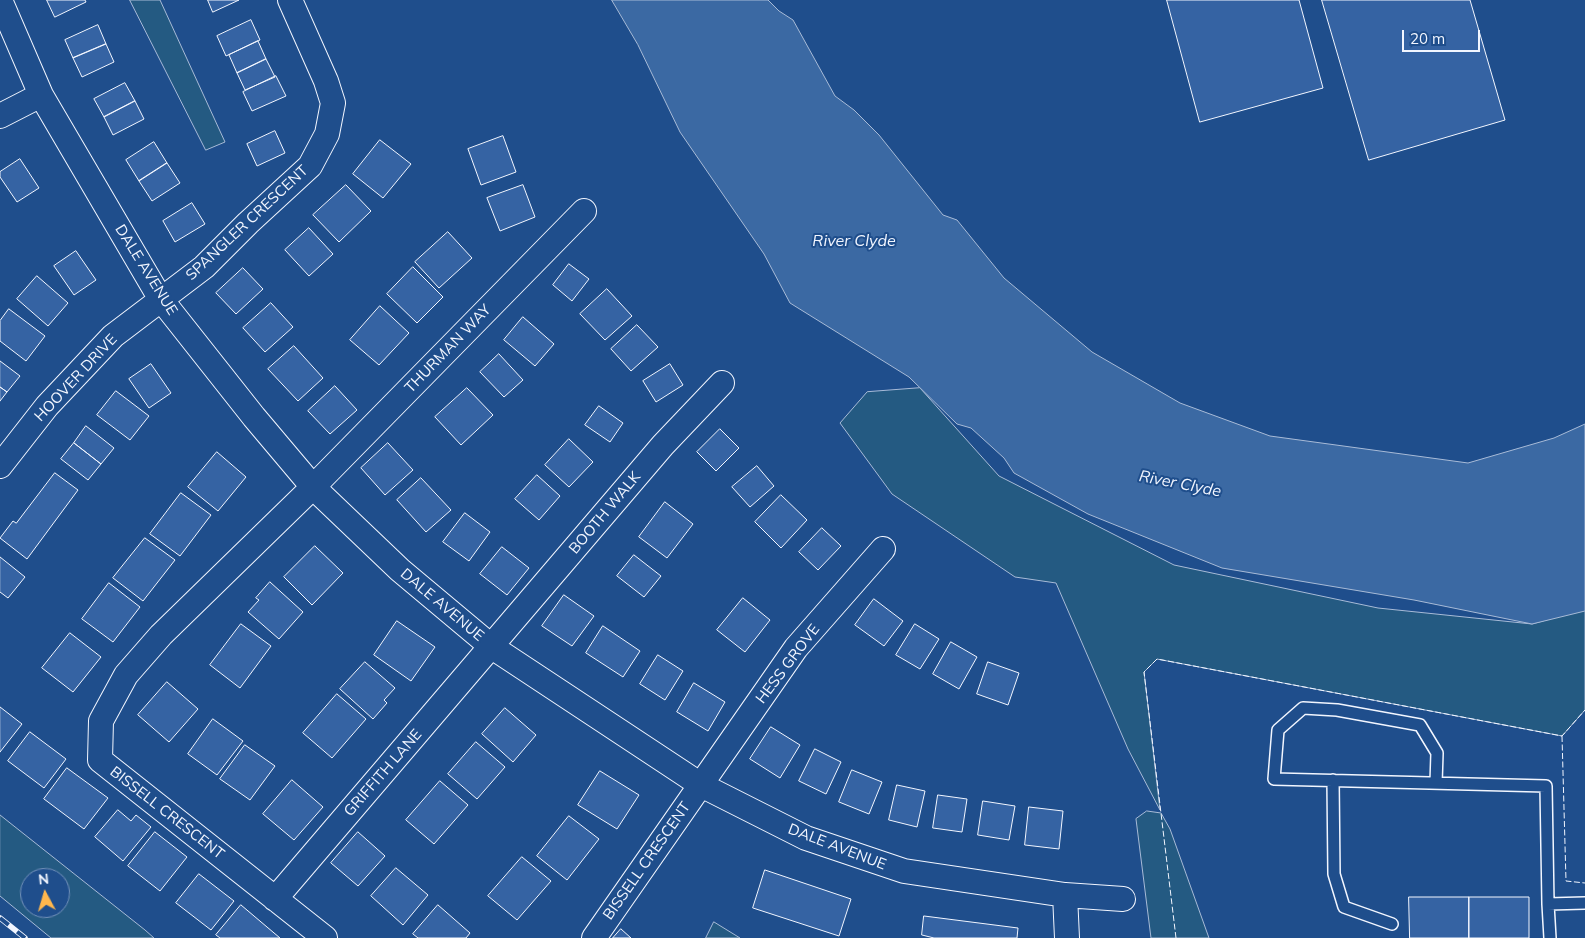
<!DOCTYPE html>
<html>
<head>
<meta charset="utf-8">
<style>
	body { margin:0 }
	#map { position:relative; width:1585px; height:938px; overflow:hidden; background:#1f4e8c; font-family:Mulish,sans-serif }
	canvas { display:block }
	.north { position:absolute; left:20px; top:868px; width:50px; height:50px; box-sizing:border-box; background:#1f4e8c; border:1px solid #7391ba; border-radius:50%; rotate:354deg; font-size:14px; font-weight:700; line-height:20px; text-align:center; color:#f2f6ff }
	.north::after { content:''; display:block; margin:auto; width:18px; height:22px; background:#ffb74d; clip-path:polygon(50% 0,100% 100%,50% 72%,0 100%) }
	.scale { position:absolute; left:1402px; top:30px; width:78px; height:22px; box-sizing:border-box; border:2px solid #f2f6ff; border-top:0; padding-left:6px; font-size:15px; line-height:18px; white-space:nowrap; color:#f2f6ff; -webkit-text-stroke:4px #1f4e8c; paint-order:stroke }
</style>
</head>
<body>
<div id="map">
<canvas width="1585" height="938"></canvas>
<div class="north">N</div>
<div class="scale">20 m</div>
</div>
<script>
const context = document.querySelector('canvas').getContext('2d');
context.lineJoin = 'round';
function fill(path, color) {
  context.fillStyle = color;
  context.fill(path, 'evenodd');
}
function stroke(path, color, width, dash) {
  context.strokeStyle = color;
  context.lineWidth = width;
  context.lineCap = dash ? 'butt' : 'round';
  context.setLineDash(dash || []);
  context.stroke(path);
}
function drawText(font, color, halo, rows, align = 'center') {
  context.font = font + ' Mulish,sans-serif';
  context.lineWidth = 4;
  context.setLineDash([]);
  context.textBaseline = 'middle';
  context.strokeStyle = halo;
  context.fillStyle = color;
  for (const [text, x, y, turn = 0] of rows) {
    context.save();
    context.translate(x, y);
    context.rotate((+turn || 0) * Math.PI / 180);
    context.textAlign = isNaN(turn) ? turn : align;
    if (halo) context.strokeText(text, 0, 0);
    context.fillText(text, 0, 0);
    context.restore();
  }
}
const green = new Path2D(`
	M130,0H160L225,142L206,150Z
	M920,388L999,476L1174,565L1378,608L1532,624L1585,609V710L1562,736L1157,659L1144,672L1160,810L1128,749L1056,583L1015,577L892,494L840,423L867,392Z
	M1147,811L1161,813L1170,829L1209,938H1151L1136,819Z
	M0,815L145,930L154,938H51L0,896ZM30,878H60V908H30Z
	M714,922L740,938H706Z`);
const water = new Path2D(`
	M612,0H768L779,11L793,20L835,96L854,110L879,135L943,215L957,220L1004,278L1092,352L1180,403L1270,436L1468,463L1554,438L1585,424V611L1532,624L1414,600L1222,568L1088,514L1014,473L1004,458L971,428L957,424L909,377L790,303L764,254L680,132L638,45Z`);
const building = new Path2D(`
	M47,0H85L86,2L55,17Z
	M208,0H239L213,12Z
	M1167,0H1299L1323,88L1200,122Z
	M1322,0H1470L1505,120L1369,160Z
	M251,20L260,40L226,56L217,36Z
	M98,25L106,44L73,58L65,40Z
	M258,41L266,59L237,73L229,55Z
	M106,44L114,62L82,77L73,58Z
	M266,59L275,77L245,90L237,73Z
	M276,76L286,96L252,111L243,92Z
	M125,83L135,101L104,117L94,99Z
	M135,101L144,119L113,135L104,117Z
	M275,131L285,153L257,166L247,144Z
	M503,136L516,172L481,185L468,149Z
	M380,140L411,164L383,198L353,174Z
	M154,142L167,163L139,181L126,160Z
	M20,159L39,188L17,202L0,177V172Z
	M167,163L180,183L152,201L139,181Z
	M346,185L371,211L339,242L313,215Z
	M523,185L535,217L500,231L487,198Z
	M192,203L205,224L175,242L163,221Z
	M309,228L333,254L309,276L285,250Z
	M448,232L472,258L439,288L415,262Z
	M76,251L96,280L74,295L54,266Z
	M569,264L589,279L572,301L553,285Z
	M413,267L443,297L417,323L387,294Z
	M243,268L263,289L236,314L216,293Z
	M37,276L68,303L48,326L17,299Z
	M607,289L632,316L605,340L580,314Z
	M271,303L293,327L265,352L243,328Z
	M380,306L409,333L379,365L350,340Z
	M9,309L45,336L26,361L0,341V321Z
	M523,317L554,344L535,366L504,340Z
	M637,325L658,347L631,371L611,349Z
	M294,346L323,378L298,401L268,369Z
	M499,354L523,380L504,397L480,372Z
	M0,361L20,376L7,392L0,387Z
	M151,364L171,393L149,408L129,379Z
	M670,364L683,385L656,402L643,381Z
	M335,386L357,410L330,434L308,411Z
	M0,387L7,392L0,401Z
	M467,388L493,415L461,445L435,417Z
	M116,391L149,416L130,440L97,415Z
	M599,406L623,423L610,442L585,425Z
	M86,426L114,448L101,464L74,443Z
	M720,429L739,448L716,471L697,452Z
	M569,439L593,462L569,487L545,465Z
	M74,443L101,464L88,480L61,459Z
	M388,443L413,470L385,495L361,468Z
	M217,452L246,477L218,511L188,487Z
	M757,466L774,486L750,507L732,487Z
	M55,473L78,490L27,559L0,538L13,521L16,523Z
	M537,475L560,496L539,520L515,499Z
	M421,478L451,510L426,532L397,500Z
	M181,493L211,515L180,556L150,534Z
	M781,495L807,520L781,548L755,522Z
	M665,502L693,524L667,558L639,537Z
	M465,513L490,532L469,561L443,542Z
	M822,528L841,546L818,570L799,552Z
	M145,538L175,560L143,601L113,578Z
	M315,546L343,573L312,605L284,577Z
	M502,547L529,568L507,595L480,574Z
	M634,555L661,576L644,597L617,576Z
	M0,557L25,577L8,598L0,592Z
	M270,582L303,612L279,639L248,612L259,600L256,598Z
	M109,583L140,607L113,642L82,619Z
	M564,595L594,616L572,646L542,626Z
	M743,598L770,620L745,652L717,630Z
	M874,599L903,621L884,646L855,625Z
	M397,621L435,647L411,681L374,655Z
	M241,624L271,646L240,688L210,665Z
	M915,624L939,639L920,669L896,655Z
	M603,626L640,651L623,677L586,653Z
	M70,633L101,657L73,692L42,668Z
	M951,642L977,657L959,689L933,674Z
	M658,655L683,671L665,700L640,684Z
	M365,662L395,688L384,700L387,703L373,719L340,689Z
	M988,662L1019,673L1008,705L977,694Z
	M167,682L198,709L169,742L138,715Z
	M694,683L725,702L708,731L677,712Z
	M337,694L366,719L332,758L303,733Z
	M0,707L22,724L0,752Z
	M505,708L536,735L513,762L482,734Z
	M213,719L243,741L217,775L188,754Z
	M771,727L800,745L780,778L750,759Z
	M30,732L66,759L44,788L8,761Z
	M476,742L505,767L477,799L448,774Z
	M245,745L275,766L250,800L220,779Z
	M815,749L841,762L826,794L799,781Z
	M67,768L108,798L84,829L44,799Z
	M852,770L882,782L869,814L839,802Z
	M600,771L639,795L617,829L578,805Z
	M292,780L323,807L294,840L263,814Z
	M440,781L468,805L434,844L406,820Z
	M897,785L925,791L917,827L889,820Z
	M938,795L967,799L962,832L933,828Z
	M983,801L1015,806L1009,840L978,835Z
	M1029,807L1063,811L1059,849L1025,845Z
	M118,810L131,821L136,815L151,827L123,861L95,837Z
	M569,816L599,839L567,880L537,856Z
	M155,832L187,857L160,891L128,866Z
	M358,832L385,856L358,886L331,863Z
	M522,857L551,881L517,920L488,896Z
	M396,868L428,895L403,925L371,896Z
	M765,870L851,899L839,936L753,908Z
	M199,874L234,901L211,930L176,903Z
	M1409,897H1469V938H1410Z
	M1469,897H1529V938H1469Z
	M241,905L280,938H220L216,935Z
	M438,905L470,933L466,938H418L413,934Z
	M924,916L1018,928L1017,938H934L922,935Z
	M621,929L631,938H613Z`);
const service = new Path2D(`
	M1333,780L1334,874L1344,907L1392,924
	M1436,783L1437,753L1420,725L1337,710L1303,708L1278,730L1274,779L1546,786L1548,904
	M1550,938L1548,904L1585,903`);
const minor = new Path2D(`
	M0,0L41,95L160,298L254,417L313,487L400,570L492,647L701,785L806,838L904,871L1065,895L1123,899
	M0,116L41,95
	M0,466L47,406L113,336L204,267L248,223L310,166L327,134L333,103L326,81L290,0
	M1065,895L1067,938
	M275,899L663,445L722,383
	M325,938L100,760L101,721L126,675L161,635L313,487L584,211
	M594,938L796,648L883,549`);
const rail = new Path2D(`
	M0,918L25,938`);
const fence = new Path2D(`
	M1562,736L1566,881L1585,883
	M1176,938L1144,672L1157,659L1562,736L1585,710`);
const streetNames = [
	["SPANGLER CRESCENT",247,223,-43],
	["DALE AVENUE",146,270,58],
	["THURMAN WAY",448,349,-46],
	["HOOVER DRIVE",76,378,-47],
	["BOOTH WALK",605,513,-50],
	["DALE AVENUE",442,605,40],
	["HESS GROVE",788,664,-53],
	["GRIFFITH LANE",383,773,-49],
	["BISSELL CRESCENT",167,813,38],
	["DALE AVENUE",837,847,21],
	["BISSELL CRESCENT",647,861,-55]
];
const waterNames = [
	["River Clyde",854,241],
	["River Clyde",1180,484,11]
];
fill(green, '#245a82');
stroke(green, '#a8bbd7', 1);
fill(water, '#3b69a3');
stroke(water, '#a8bbd7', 1);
fill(building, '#3563a3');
stroke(building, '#f2f6ff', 1);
stroke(service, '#f2f6ff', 14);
stroke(minor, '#f2f6ff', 26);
stroke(service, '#1f4e8c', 11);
stroke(minor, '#1f4e8c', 24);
stroke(rail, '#f2f6ff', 5.5);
stroke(rail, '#1f4e8c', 4, [11]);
stroke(fence, '#f2f6ff', 1, [6, 2.5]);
drawText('15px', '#f2f6ff', '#1f4e8c', streetNames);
drawText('italic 16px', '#f2f6ff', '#1f4e8c', waterNames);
</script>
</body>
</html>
